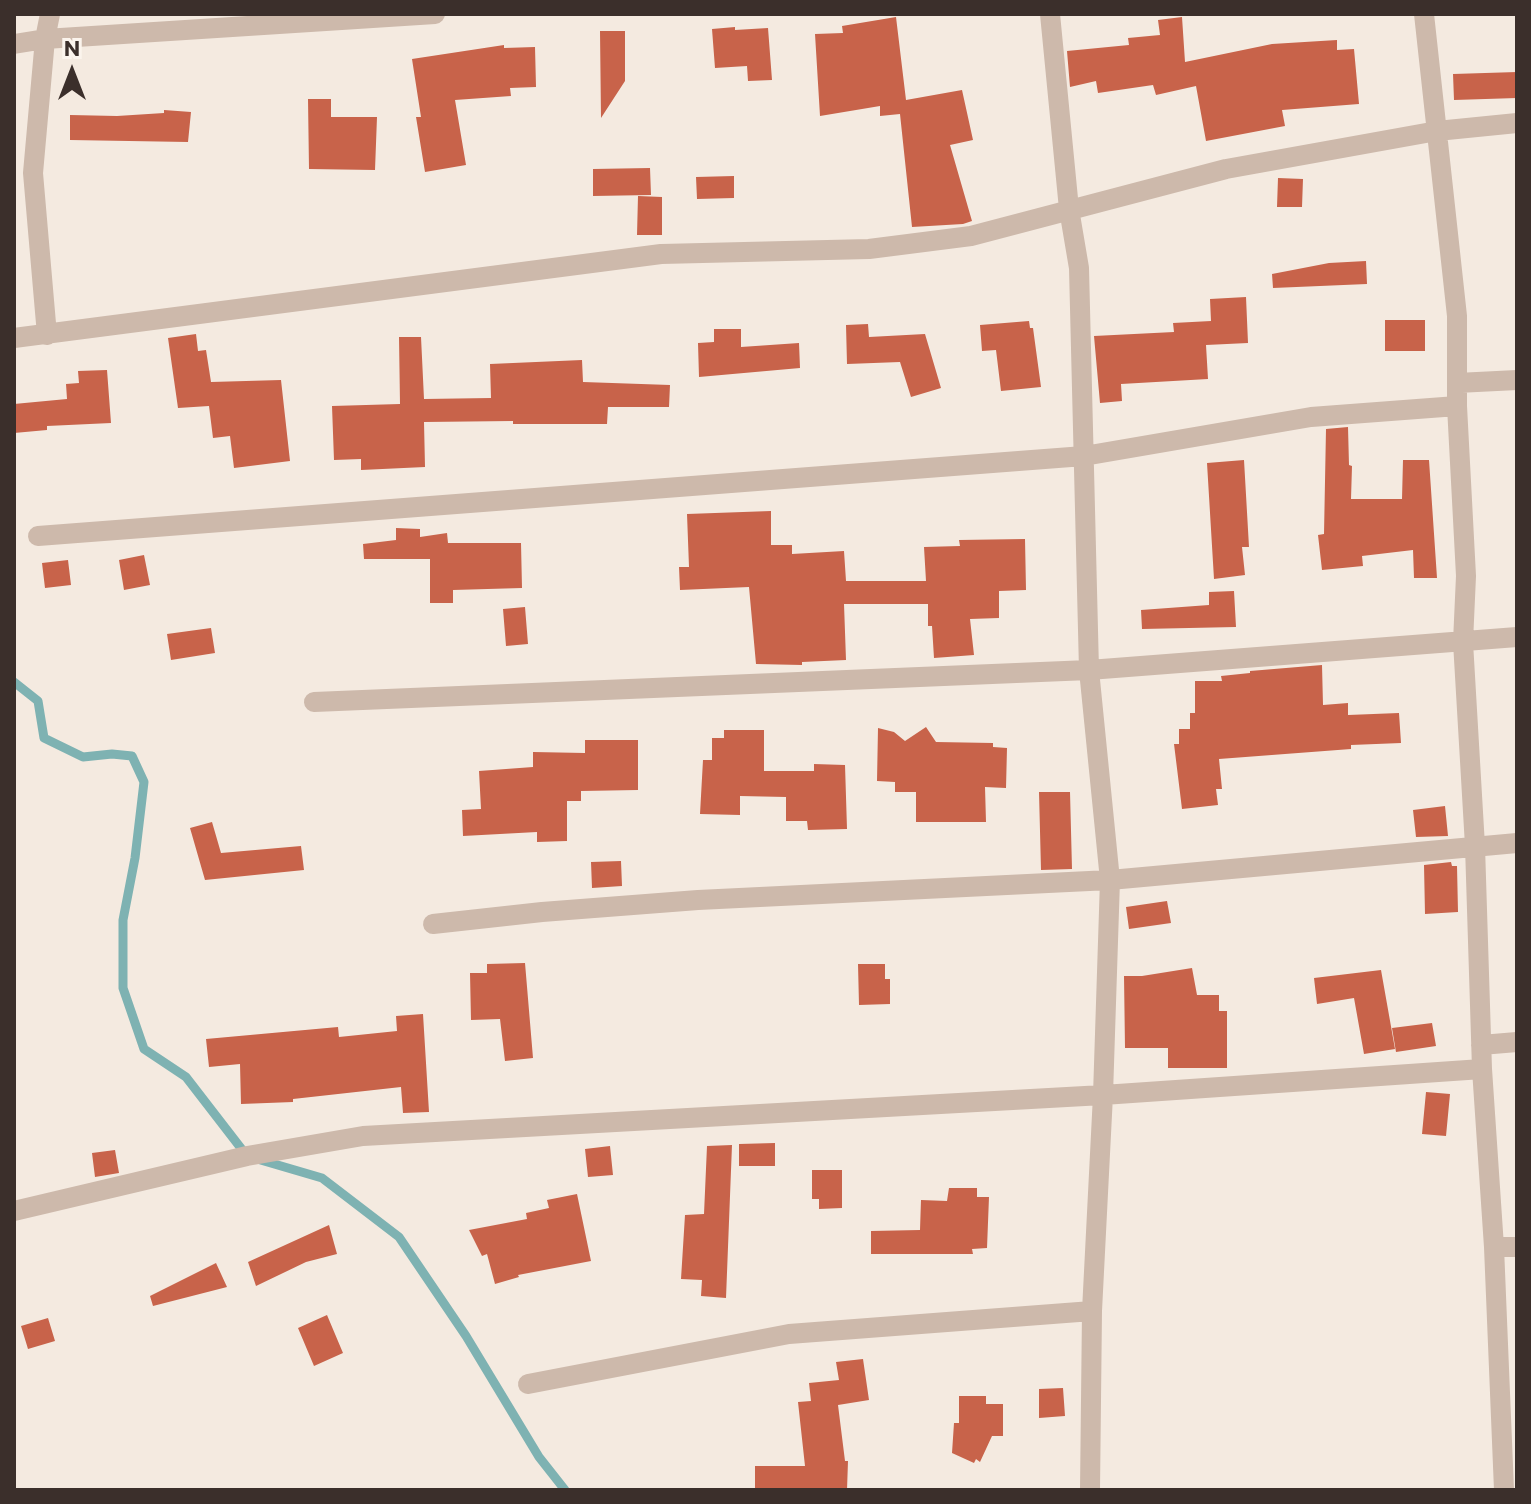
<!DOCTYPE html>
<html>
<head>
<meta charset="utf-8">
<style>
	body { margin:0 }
	#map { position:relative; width:1531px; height:1504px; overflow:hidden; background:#f4eae0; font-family:Commissioner,sans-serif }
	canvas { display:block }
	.frame { position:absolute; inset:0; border:16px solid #3b2f2b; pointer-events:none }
	.north { position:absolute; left:32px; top:32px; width:80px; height:80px; -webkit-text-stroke:6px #fbf4ed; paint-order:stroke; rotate:0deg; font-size:22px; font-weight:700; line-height:32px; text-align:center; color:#3b2f2b }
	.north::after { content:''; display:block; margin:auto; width:28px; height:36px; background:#3b2f2b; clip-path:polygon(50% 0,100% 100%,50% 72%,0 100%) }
</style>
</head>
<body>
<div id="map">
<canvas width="1531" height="1504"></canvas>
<div class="frame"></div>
<div class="north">N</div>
</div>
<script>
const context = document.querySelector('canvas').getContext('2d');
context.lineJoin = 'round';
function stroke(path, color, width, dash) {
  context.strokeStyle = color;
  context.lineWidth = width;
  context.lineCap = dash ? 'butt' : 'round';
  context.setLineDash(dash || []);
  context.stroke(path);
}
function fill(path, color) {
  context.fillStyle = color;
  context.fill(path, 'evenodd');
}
const stream = new Path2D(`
	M14,682L38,701L44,738L83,757L112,754L132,756L144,782L135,858L123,920V988L144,1049L186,1077L247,1156L322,1178L399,1237L466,1336L539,1457L565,1490`);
const building = new Path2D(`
	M896,17L906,100L962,90L973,140L950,145L972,221L963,224L912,227L900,114L880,116V106L820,116L815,34L843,33L842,26Z
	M1182,17L1185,62L1272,44L1337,40V50L1354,49L1359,104L1282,110L1285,126L1206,141L1196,86L1156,95L1153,85L1098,93L1096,81L1070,87L1067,51L1129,45L1128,38L1160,35L1158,20Z
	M735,27V30L768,28L772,80L748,81L747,66L715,68L712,29Z
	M600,31H625V81L601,118Z
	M504,45V48L535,47L536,87L510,88L511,96L455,100L466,165L425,172L416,117H421L412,59Z
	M1517,72V98L1454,100L1453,74Z
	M308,99H331V117H377L375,170L309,169Z
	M164,110L191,112L188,142L70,140V115L117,116L164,113Z
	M650,168L651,195L593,196V169Z
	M734,176V198L697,199L696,177Z
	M1278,178L1303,179L1302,207H1277Z
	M638,196L662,197V235H637Z
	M1366,261L1367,284L1273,288L1272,274L1329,263Z
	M1246,297L1248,343L1206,345L1208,379L1121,384L1122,401L1100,403L1094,336L1174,332L1173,323L1211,321L1210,299Z
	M1385,320H1425V351H1385Z
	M1029,321L1030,328H1033L1041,387L1001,391L996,350L982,351L980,325Z
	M868,324L869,337L925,334L941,388L911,397L900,362L847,364L846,325Z
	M714,329H741V347L799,343L800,368L699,377L698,343L714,342Z
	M196,334L198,351L206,350L211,382L281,380L290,461L234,468L230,436L213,438L209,406L178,408L168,338Z
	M399,337H421L424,399L491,398L490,364L582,360L583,382L670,385L669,407H608L607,424H513V421L424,422L425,467L361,470V459L334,460L332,406L400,404Z
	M107,370L111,423L47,426V430L14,433V404L67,399L66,384L79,383L78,371Z
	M1348,427L1349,465L1352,466L1351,499H1402L1403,460H1429L1437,578H1414L1413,550L1362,556L1363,566L1322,570L1318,535L1324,534L1326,429Z
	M1244,460L1249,547H1242L1245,575L1214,579L1207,463Z
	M771,511V545H792V554L844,551L846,581H926L924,547L960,546L959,540L1025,539L1026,590L999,591V618L970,619L974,655L934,658L932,626H928V604H844L846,660L802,662V665L756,664L749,587L680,590L679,567H689L687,514Z
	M396,528L420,529V537L447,533L448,543H521L522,588L453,590V603H430V559H364L363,544L396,540Z
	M144,555L150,585L124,590L119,560Z
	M68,560L71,585L45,588L42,563Z
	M1234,591L1236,627L1142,629L1141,610L1209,605V592Z
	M525,607L528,644L506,646L503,609Z
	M211,628L215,653L171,660L167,634Z
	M1322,665L1323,705L1348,703V715L1399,713L1401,743L1351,745V749L1219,759L1222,789H1216L1218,805L1182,809L1174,744H1179V729H1190V713H1195V681H1222L1221,676L1250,673V671Z
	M926,727L936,742L993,743V747L1007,748L1006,788L985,787L986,822H916V792H895V782L877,781L878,728L894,732L905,741Z
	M724,730H764V771H814V764L845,765L847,829L808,830L807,821H786V797L740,796V815L700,814L703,760H712V738H724Z
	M585,740H638V790L581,791V801H567V841L537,842V832L463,836L462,810L481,809L479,771L533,767V752L585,753Z
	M1039,792H1070L1072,869L1041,870Z
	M1445,806L1448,836L1416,837L1413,810Z
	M212,822L221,853L301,846L304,870L205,880L190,828Z
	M621,861L622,886L592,888L591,862Z
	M1451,862L1452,866H1457L1458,912L1425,914L1424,865Z
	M1167,901L1171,923L1129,929L1126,907Z
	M525,963L533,1058L505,1061L500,1019L471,1020L470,973H487V964Z
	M858,964H885V979H890V1004L859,1005Z
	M1192,968L1197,995H1219V1011H1227V1068H1168V1048H1125L1124,976H1142Z
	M1381,970L1395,1049L1364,1054L1354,998L1317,1004L1314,978Z
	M423,1014L429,1112L403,1113L401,1087L293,1099V1102L241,1104L240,1064L209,1067L206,1039L338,1027L339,1037L397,1031L396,1016Z
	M1432,1023L1436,1046L1396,1052L1392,1028Z
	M1426,1092L1450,1094L1446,1136L1422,1134Z
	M775,1143V1166H739V1144Z
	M732,1145L726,1298L701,1296L702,1280L681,1279L685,1215L704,1214L707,1146Z
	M610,1146L613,1175L588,1177L585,1149Z
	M115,1150L119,1173L95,1177L92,1153Z
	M812,1170H842V1208L819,1209V1199H812Z
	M949,1188H977V1197H989L987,1248L972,1249L973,1254H871V1231L920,1230L921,1200L947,1201Z
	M577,1194L591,1261L518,1275L519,1277L495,1284L487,1254L482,1256L469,1230L527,1219L526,1213L549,1208L547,1200Z
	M329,1225L337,1254L306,1262L256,1286L248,1262Z
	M216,1263L227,1287L153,1306L150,1296Z
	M327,1315L343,1353L314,1366L298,1328Z
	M48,1318L55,1341L28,1349L21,1326Z
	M863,1359L869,1400L838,1405L845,1461H848L847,1490H755V1466H805L798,1402L811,1401L809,1383L839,1380L836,1362Z
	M1063,1388L1065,1416L1039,1418V1389Z
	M959,1396H986V1404H1003V1436H992L980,1462L976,1459L974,1463L952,1453L954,1423H959Z`);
const minor = new Path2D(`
	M1050,14L1069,209L1079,268L1089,670L1110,880L1103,1095L1092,1311L1090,1490
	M1424,14L1457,316V406L1466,576L1463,642L1475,846L1482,1069L1494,1247L1504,1490
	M14,44L45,39L435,14
	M47,335L33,173L45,39L50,14
	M14,338L661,254L869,249L971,236L1226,169L1437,131L1517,123
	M1457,383L1517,380
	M38,536L1084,456L1311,417L1457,406
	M314,702L1089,670L1517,637
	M433,924L542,912L698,900L1110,880L1517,843
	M1481,1045L1517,1042
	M14,1211L247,1156L363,1136L1103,1095L1482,1069
	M1494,1247H1517
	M528,1384L789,1334L1092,1311`);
stroke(stream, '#7eb2b2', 9);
fill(building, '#c8634a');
stroke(minor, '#cdb9ab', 20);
</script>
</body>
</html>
